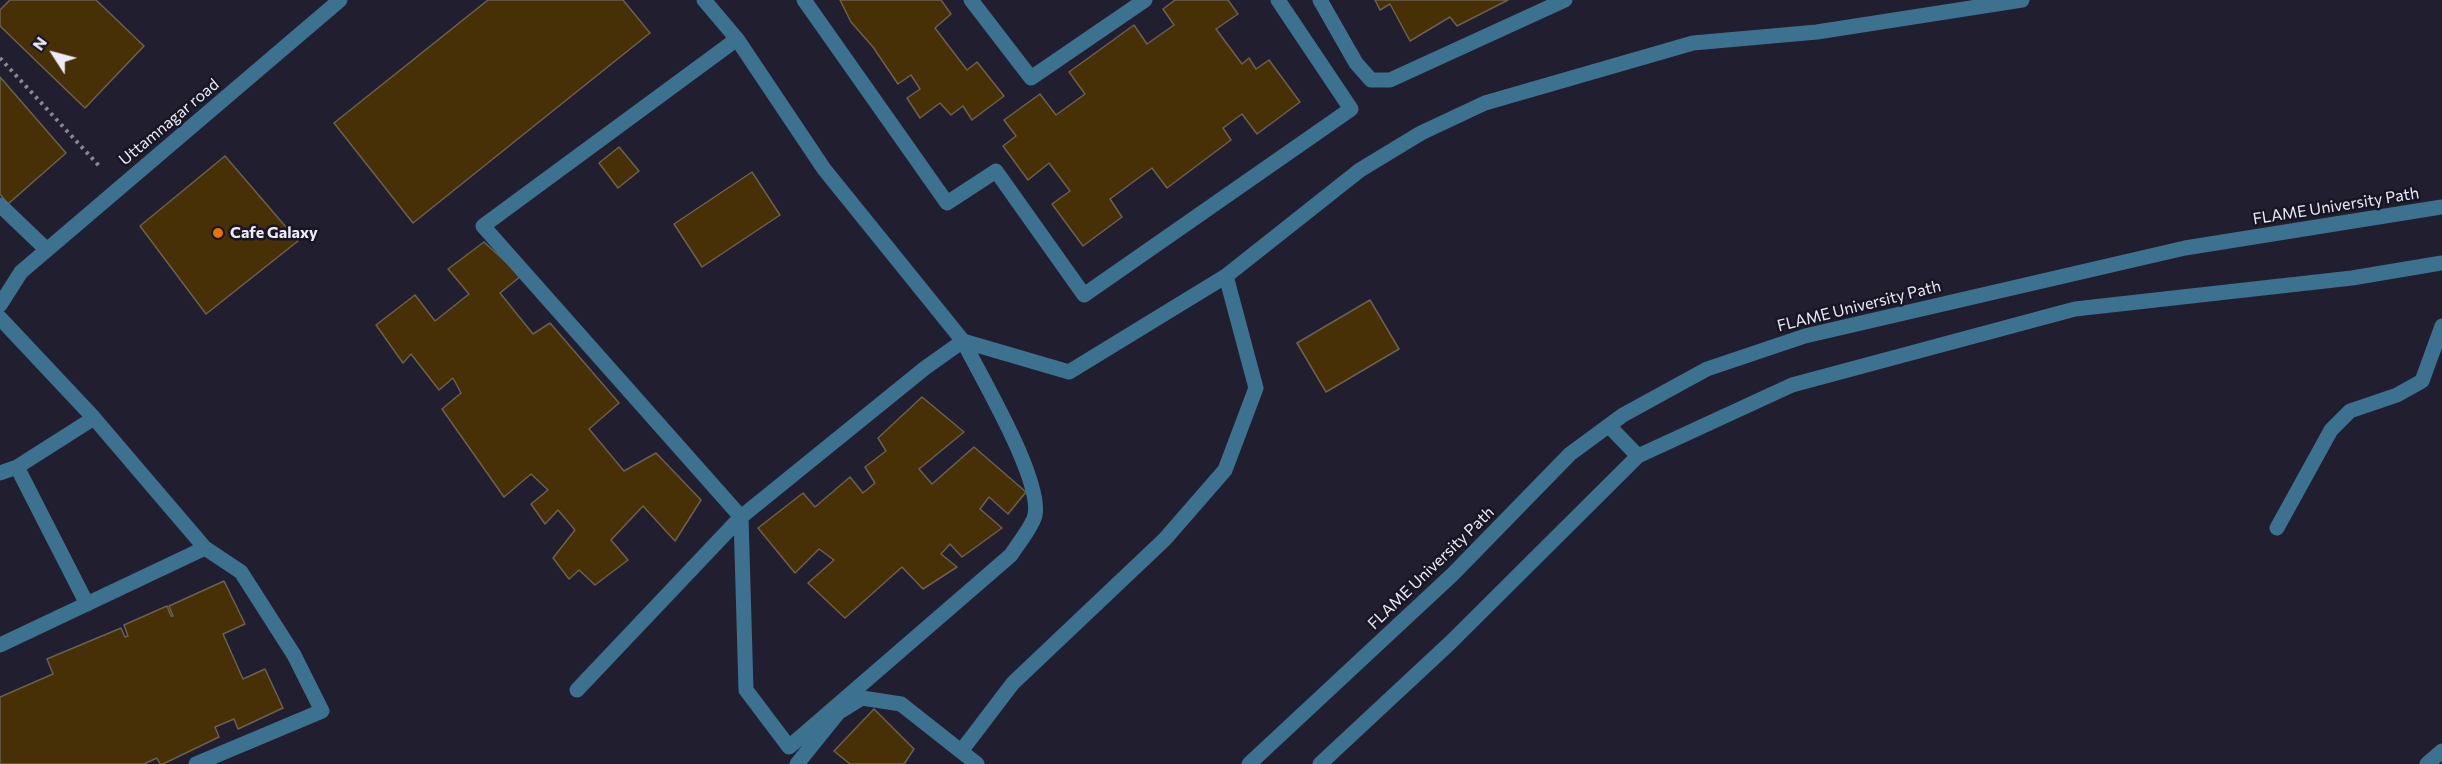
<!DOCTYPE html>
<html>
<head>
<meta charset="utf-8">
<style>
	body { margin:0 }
	#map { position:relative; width:2442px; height:764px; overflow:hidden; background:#211f2f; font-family:Commissioner,sans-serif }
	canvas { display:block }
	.north { position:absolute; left:24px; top:24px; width:60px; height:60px; -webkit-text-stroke:4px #181525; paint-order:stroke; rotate:306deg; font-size:16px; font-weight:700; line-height:24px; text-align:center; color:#ecebf6 }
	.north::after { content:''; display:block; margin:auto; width:21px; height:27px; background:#ecebf6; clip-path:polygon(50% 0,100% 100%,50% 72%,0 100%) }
</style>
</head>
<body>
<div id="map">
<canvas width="2442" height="764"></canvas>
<div class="north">N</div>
</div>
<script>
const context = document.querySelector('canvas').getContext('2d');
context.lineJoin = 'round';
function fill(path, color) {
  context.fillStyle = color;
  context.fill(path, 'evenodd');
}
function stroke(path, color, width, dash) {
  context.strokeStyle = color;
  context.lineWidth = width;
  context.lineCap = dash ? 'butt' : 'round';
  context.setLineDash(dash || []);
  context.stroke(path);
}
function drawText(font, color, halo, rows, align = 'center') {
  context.font = font + ' Commissioner,sans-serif';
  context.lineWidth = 5;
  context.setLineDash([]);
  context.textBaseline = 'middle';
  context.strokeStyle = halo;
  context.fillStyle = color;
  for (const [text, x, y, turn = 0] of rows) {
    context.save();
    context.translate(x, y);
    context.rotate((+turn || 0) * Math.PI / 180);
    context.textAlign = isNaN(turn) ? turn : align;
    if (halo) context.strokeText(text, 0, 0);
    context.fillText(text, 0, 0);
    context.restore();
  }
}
const building = new Path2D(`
	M10,0H96L144,46L85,108L0,26V10Z
	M488,0H623L650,33L413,223L334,123Z
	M840,0H941L951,14L935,28L967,70L977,62L1004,96L972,120L963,106L951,115L940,103L920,118L907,98L920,89L911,75L898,84L873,47L851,22Z
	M1175,0H1228L1238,14L1216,29L1242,64L1249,58L1256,69L1269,60L1300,102L1257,134L1242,114L1223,128L1231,140L1167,188L1152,168L1110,199L1122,217L1083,246L1052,204L1070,191L1049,163L1028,180L1003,146L1016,136L1004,120L1040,94L1056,115L1085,94L1069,72L1134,25L1147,44L1174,25L1163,9Z
	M1375,0H1508L1457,26L1450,17L1410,41L1390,4L1380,10Z
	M0,77L66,153L8,204L0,194Z
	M619,147L639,171L618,188L599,163Z
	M225,156L298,241L206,314L140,226Z
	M752,172L780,215L702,267L674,224Z
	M484,242L521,276L500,293L533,334L550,323L619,403L589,429L624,471L656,453L701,500L675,541L643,506L611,540L628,560L595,585L579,570L569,579L553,558L575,530L558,510L545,524L531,504L548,490L531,474L504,497L442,409L461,393L453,378L439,390L411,354L403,363L376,325L415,295L435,321L469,294L448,269Z
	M1370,300L1399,349L1326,392L1297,343Z
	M922,397L964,432L919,469L932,484L974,447L1026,492L1008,514L989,497L980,509L1002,528L962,557L950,544L941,554L957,567L923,589L902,567L845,618L808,583L834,560L819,549L795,573L758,528L803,493L815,507L850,477L863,493L875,483L865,467L886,451L878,438Z
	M224,581L245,624L223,634L243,679L265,669L283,708L238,729L234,719L215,727L219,737L163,764H160L157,758L144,764H0V697L53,674L47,659L121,628L125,637L128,636L124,625L167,606L171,616H173L169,606Z
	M874,709L914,749L904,764H850L834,751Z`);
const path = new Path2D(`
	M0,58L101,168`);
const minor = new Path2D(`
	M704,0L737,39L824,169L963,341L1069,372L1226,276
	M804,0L947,203L996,171L1084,295L1351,109L1278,0
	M971,0L1031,78L1145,0
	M1320,0L1356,63L1371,80H1390L1565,0
	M0,205L47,250
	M0,305L21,272L340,0
	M0,318L94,418L205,548L241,572L294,655L322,711L196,764
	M1609,426L1638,456
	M17,467L87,604
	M0,473L17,467L94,418
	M2277,528L2331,430L2350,411L2397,395L2422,381L2442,326
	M0,645L205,548
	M577,690L741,517L925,368L963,341C981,377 1042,479 1035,515C1033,526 1017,545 1011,555L789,747L746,690L741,517L483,226L737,39
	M962,750L1013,683L1165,539L1225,470L1256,388L1226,276L1360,170L1421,133L1485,103L1693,43L1817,32L2022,0
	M797,764L838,713L862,698L901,704L977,764
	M1249,764L1453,574L1570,454L1623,415L1707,369L1805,336L2185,248L2442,207
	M1320,764L1451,642L1638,456L1792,385L2075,309L2352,278L2442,263
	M2427,764L2442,751`);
const markers = [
	[218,233,6,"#e8710a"]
];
const streetNames = [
	["Uttamnagar road",169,122,-40],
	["FLAME University Path",2336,206,-9],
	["FLAME University Path",1859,306,-14],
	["FLAME University Path",1431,568,-44]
];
const poiNames = [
	["Cafe Galaxy",230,233]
];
fill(building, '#473006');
stroke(building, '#6c604e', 1.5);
stroke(path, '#898795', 4, [3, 4.5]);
stroke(minor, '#3d7190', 15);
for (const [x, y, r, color] of markers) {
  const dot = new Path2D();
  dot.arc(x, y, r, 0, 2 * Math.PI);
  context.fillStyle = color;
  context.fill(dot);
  stroke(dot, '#181525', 2);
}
drawText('16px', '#ecebf6', '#181525', streetNames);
drawText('bold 16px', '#ecebf6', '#181525', poiNames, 'left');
</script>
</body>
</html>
